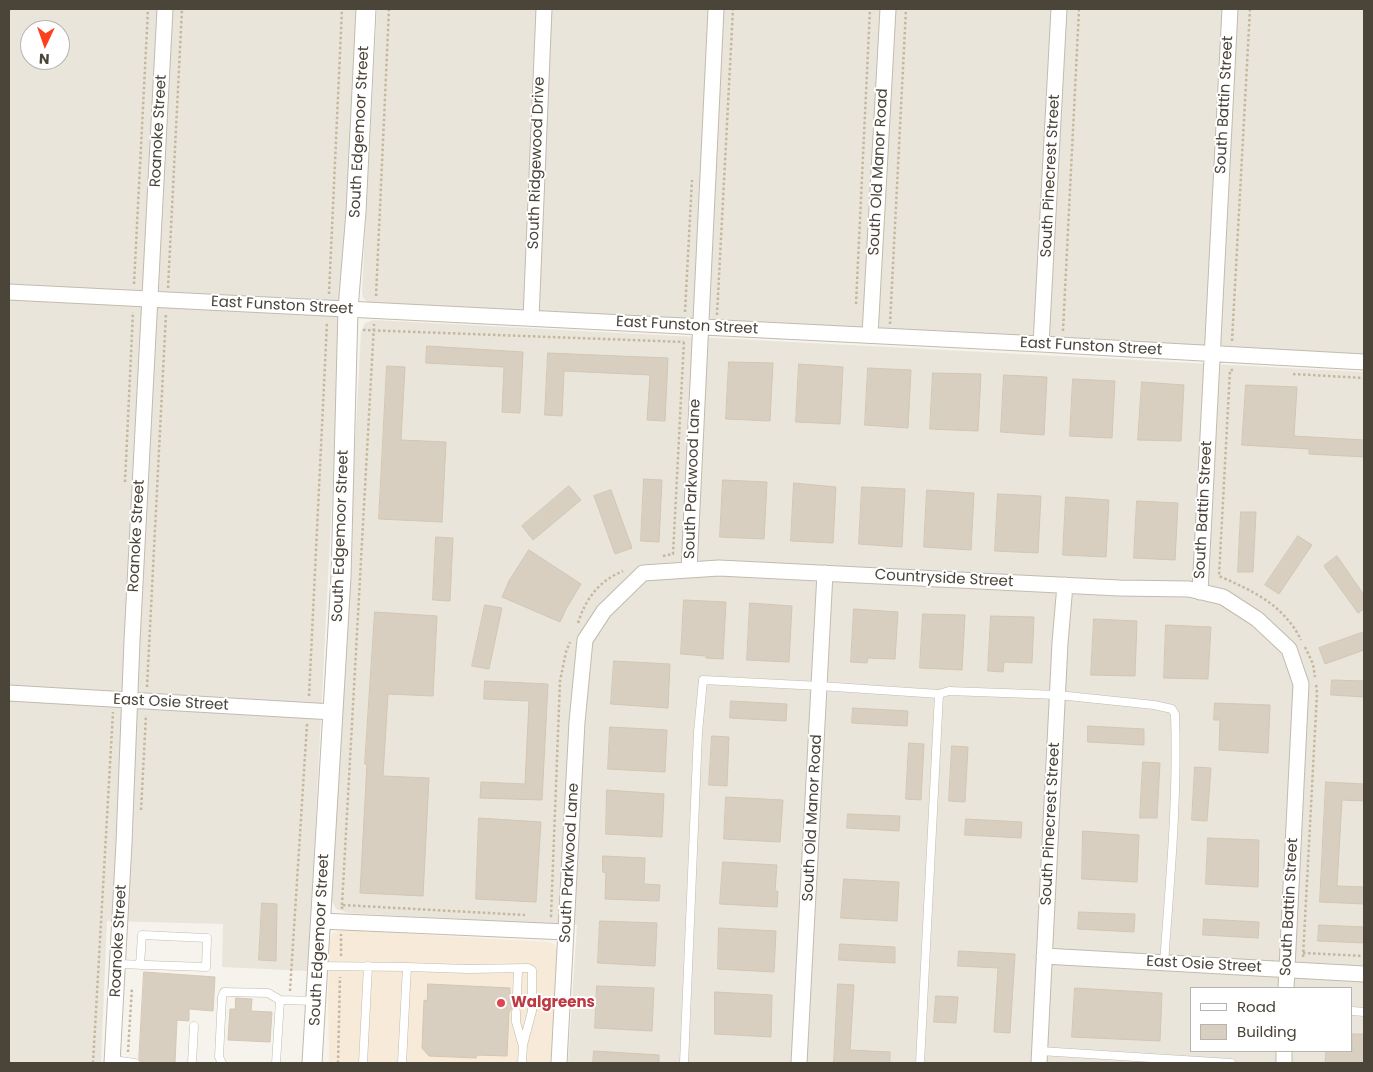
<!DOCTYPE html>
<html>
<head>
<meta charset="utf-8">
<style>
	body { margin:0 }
	#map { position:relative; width:1373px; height:1072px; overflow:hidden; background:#f6f3ec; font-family:Poppins,sans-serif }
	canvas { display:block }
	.frame { position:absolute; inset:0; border:10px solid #4b4439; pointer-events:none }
	.legend { position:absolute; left:1190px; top:987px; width:162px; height:65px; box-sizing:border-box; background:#fff; border:1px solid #b7b4b0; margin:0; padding:6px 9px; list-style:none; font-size:15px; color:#4b4439 }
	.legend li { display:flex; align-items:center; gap:10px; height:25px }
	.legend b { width:25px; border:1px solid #b7b4b0 }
	.north { position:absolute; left:20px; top:20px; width:50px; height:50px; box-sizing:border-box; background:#fff; border:1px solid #b7b4b0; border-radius:50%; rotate:183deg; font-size:14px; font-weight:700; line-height:20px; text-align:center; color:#4b4439 }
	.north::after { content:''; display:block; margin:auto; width:18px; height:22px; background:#fc3f1d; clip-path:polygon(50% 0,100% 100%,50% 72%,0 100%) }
</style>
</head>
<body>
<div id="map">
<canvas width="1373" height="1072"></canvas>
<div class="frame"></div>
<ul class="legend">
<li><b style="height:6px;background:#fff"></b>Road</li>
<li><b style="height:14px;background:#d8cfc1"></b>Building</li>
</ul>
<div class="north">N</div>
</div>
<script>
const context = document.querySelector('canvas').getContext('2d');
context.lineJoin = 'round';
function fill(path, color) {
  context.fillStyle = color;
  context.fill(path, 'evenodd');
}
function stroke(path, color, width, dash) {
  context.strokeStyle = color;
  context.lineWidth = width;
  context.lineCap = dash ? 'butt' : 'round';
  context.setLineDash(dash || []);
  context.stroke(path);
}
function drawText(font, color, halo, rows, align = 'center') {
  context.font = font + ' Poppins,sans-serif';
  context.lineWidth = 4;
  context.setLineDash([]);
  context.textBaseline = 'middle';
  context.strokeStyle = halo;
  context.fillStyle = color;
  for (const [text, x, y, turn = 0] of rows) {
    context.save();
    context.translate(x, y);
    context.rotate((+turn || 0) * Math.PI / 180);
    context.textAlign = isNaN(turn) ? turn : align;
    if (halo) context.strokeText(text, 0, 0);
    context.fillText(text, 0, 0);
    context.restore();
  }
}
const residential = new Path2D(`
	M9,9H357L308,971L222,967L223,924L107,921L101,1063H9ZM30,30H60V60H30Z
	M377,9H1364V354L369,303L363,298L362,291Z
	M373,320L1364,372V1063H568L577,925L349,913L336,909L331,899L361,332L365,323ZM1192,988H1352V1051H1192Z`);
const commercial = new Path2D(`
	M342,930L548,942L554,944L557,950L558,960L551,1063H329L328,994L330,939L333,933Z`);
const building = new Path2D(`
	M427,346L523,352L520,413L502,412L504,367L426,363Z
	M548,353L668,358L665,421L647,420L650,375L564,371L562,416L545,415Z
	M729,362L773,363L770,421L726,419Z
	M799,364L843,367L840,424L796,422Z
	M387,366L405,367L401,440L446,442L442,522L379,519Z
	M868,368L911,370L908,428L865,425Z
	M933,373L981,374L978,431L930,429Z
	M1004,375L1047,377L1044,435L1001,432Z
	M1073,379L1115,381L1112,438L1070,436Z
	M1142,382L1184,385L1181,441L1138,440Z
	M1246,385L1297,387L1294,436L1364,440V457L1309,454V449L1242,445Z
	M644,479L662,480L659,542L641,541Z
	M723,480L767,482L764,539L720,537Z
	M794,483L836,487L833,543L791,541Z
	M569,486L581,500L533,540L522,526Z
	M862,487L905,489L902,547L859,544Z
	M611,490L632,548L615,554L594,496Z
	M927,490L974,493L971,550L924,547Z
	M998,494L1041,496L1038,553L995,551Z
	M1066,497L1109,500L1106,557L1063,555Z
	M1137,501L1178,503L1175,560L1134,558Z
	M1241,512H1256L1253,572H1238Z
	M1298,536L1312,545L1279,594L1265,585Z
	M436,537L453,538L450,601L433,600Z
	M529,550L581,584L566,609L560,622L502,597L509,581Z
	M1337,556L1364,595V609L1358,613L1324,566Z
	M684,600L726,602L723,659L706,658V656L681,654Z
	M750,603L792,606L789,662L747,660Z
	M485,605L502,608L489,669L472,666Z
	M854,609L898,612L895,659L868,658L867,663L851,662Z
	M375,612L437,616L433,696L388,694L383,776L429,778L423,896L360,893L367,764H365Z
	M923,614L965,615L962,670L920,668Z
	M991,616L1034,617L1032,663L1004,662L1003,672L988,671Z
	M1094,619L1137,621L1135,676L1091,675Z
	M1166,625L1211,627L1208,679L1164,678Z
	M1364,632V650L1325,664L1319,648Z
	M614,661L670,664L668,708L611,704Z
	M1332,680L1364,681V697L1331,695Z
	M485,681L548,684L542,800L480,798L481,782L525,784L529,701L484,699Z
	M731,701L787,704L786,721L730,718Z
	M1215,703L1270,705L1268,753L1219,750L1220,720H1214Z
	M853,708L908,711L907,726L852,723Z
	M1088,726L1144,729V745L1088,742Z
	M610,727L667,730L665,772L608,769Z
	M712,736L729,737L727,786L709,785Z
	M909,743L924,744L921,800L906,799Z
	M952,746L968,747L965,802L949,801Z
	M1143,762L1160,763L1157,818H1140Z
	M1195,767L1211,768L1207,821L1192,820Z
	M1326,782L1364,784V801L1342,800L1337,886L1364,887V904L1320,902Z
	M607,790L664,794L662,837L606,834Z
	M726,797L783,800L780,842L724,839Z
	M848,814L900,816L899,831L847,828Z
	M479,818L541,822L536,902L476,899Z
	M966,819L1022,822L1021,838L965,835Z
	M1083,831L1139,835L1137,882L1082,879Z
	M1208,838L1259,840L1258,887L1206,884Z
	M603,856L645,858L644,884L660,885L659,901L605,899L606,873L603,872Z
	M723,862L777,865L775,891H778L777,907L720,904Z
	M844,879L899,882L897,921L841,918Z
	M262,903L277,904L276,961L259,960Z
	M1079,912L1135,914L1134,932L1078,929Z
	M1204,919L1259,922L1258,938L1203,935Z
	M600,921L657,923L655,966L598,963Z
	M1319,925L1364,927V943L1318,941Z
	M719,928L776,931L774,972L718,969Z
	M840,944L895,947V963L839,960Z
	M959,951L1015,954L1010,1033L994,1032L998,968L958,966Z
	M144,972L215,977L213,1011L189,1009V1021L177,1020L175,1063H141L139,1059Z
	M428,984L510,988V996H511L514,1000L517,1002L521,1000V1009L518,1007H514L509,1012L507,1056L477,1055L476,1058L429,1056L422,1048L424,1000L427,1001Z
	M838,984L854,985L850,1050L890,1052V1063H834Z
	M597,986L654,988L652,1031L595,1028Z
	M1075,988L1162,993L1160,1041L1072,1037Z
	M715,992L772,995L771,1037L715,1034Z
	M936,996L958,997L956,1023L934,1022Z
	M236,998L252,999L251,1011L272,1012L270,1042L228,1040L230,1009H235Z
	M1352,1034H1364V1063H1325L1326,1051H1352Z
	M594,1051L659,1055V1063H593Z`);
const path = new Path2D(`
	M134,284L148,9
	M168,288L182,9
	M329,294L342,9
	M376,296L389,9
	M856,304L870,9
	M685,312L692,180
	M717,315L733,9
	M890,324L906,9
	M363,330L684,342
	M1063,331L1079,9
	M1232,341L1250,9
	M1233,370H1230L1219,576C1253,591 1284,605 1301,640
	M1293,374L1364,378
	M125,482L133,312
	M663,556L673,554L684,340
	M578,623C586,598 599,581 623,571
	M1305,647L1313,664L1315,677
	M147,687L166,313
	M309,696L327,322
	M141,810L146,715
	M342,905L374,324
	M342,909V905L525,915
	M550,916H551L560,681L566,652L570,642
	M1303,953L1364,956
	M341,956V934
	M1303,957L1317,693L1316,683
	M290,991L307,724
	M128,1052L132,987
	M93,1063L113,712
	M338,1063L340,977`);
const service = new Path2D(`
	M118,964L206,967L207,938L142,935L140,965
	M318,966L407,967L402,1063
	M407,967L468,969L528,968L532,970V1011L523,1045L522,1063
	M517,996L518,969
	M1352,1011L1364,1012
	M516,1012V1022L522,1043
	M1040,1051L1231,1063
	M113,1060L135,1063
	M192,1063L194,1026
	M222,1063L219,1057L222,997L224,992L268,993L280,1000
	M276,1063L280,1000L317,1001
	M363,1063L368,966
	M684,1063L698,732L703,680L820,686L939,694L949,691L1058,695L1154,705L1172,709L1175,714C1178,797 1170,880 1164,963
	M920,1063L939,694`);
const minor = new Path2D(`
	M9,292L1041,344L1364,362
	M531,318L544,9
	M870,335L888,9
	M1041,344L1059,9
	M689,570L716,9
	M1200,592L1230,9
	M9,693L333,712
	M321,921L566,932
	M1044,956L1364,974
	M112,1063L124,843L132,641L165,9
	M559,1063L577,722L585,640L604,611L643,573L719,568L1119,588L1189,589L1223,597L1257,619L1289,649L1301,684L1286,988
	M799,1063L825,573
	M1039,1063L1060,643L1065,585
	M1284,1063V1051`);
const tertiary = new Path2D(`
	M312,1063L341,577L348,309L356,212L366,9`);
const markers = [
	[501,1003,5,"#e0444e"]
];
const streetNames = [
	["South Battin Street",1225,105,-87],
	["Roanoke Street",159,131,-87],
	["South Edgemoor Street",360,132,-87],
	["South Ridgewood Drive",537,163,-88],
	["South Old Manor Road",879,172,-87],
	["South Pinecrest Street",1051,176,-87],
	["East Funston Street",282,306,3],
	["East Funston Street",687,326,3],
	["East Funston Street",1091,347,3],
	["South Parkwood Lane",693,479,-88],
	["South Battin Street",1204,510,-87],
	["Roanoke Street",137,536,-87],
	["South Edgemoor Street",341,536,-88],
	["Countryside Street",944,579,3],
	["East Osie Street",171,703,3],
	["South Old Manor Road",813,818,-87],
	["South Pinecrest Street",1051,824,-87],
	["South Parkwood Lane",570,863,-87],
	["South Battin Street",1290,907,-87],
	["South Edgemoor Street",320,940,-87],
	["Roanoke Street",119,941,-87],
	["East Osie Street",1204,965,3]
];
const healthNames = [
	["Walgreens",511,1003]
];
fill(residential, '#eae5da');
fill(commercial, '#f7ead8');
fill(building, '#d8cfc1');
stroke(building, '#d3c7b4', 1);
stroke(service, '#c2bbae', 9);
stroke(minor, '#c2bbae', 17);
stroke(tertiary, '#c2bbae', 21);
stroke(path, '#c4b79f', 2.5, [2.5, 2.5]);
stroke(service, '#fff', 8);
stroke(minor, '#fff', 15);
stroke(tertiary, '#fff', 19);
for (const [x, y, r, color] of markers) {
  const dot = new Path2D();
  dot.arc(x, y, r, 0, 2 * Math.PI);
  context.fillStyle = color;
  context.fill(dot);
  stroke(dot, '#fff', 2);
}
drawText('15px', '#4b4439', '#fff', streetNames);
drawText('bold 15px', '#be3a42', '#fff', healthNames, 'left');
</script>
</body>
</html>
